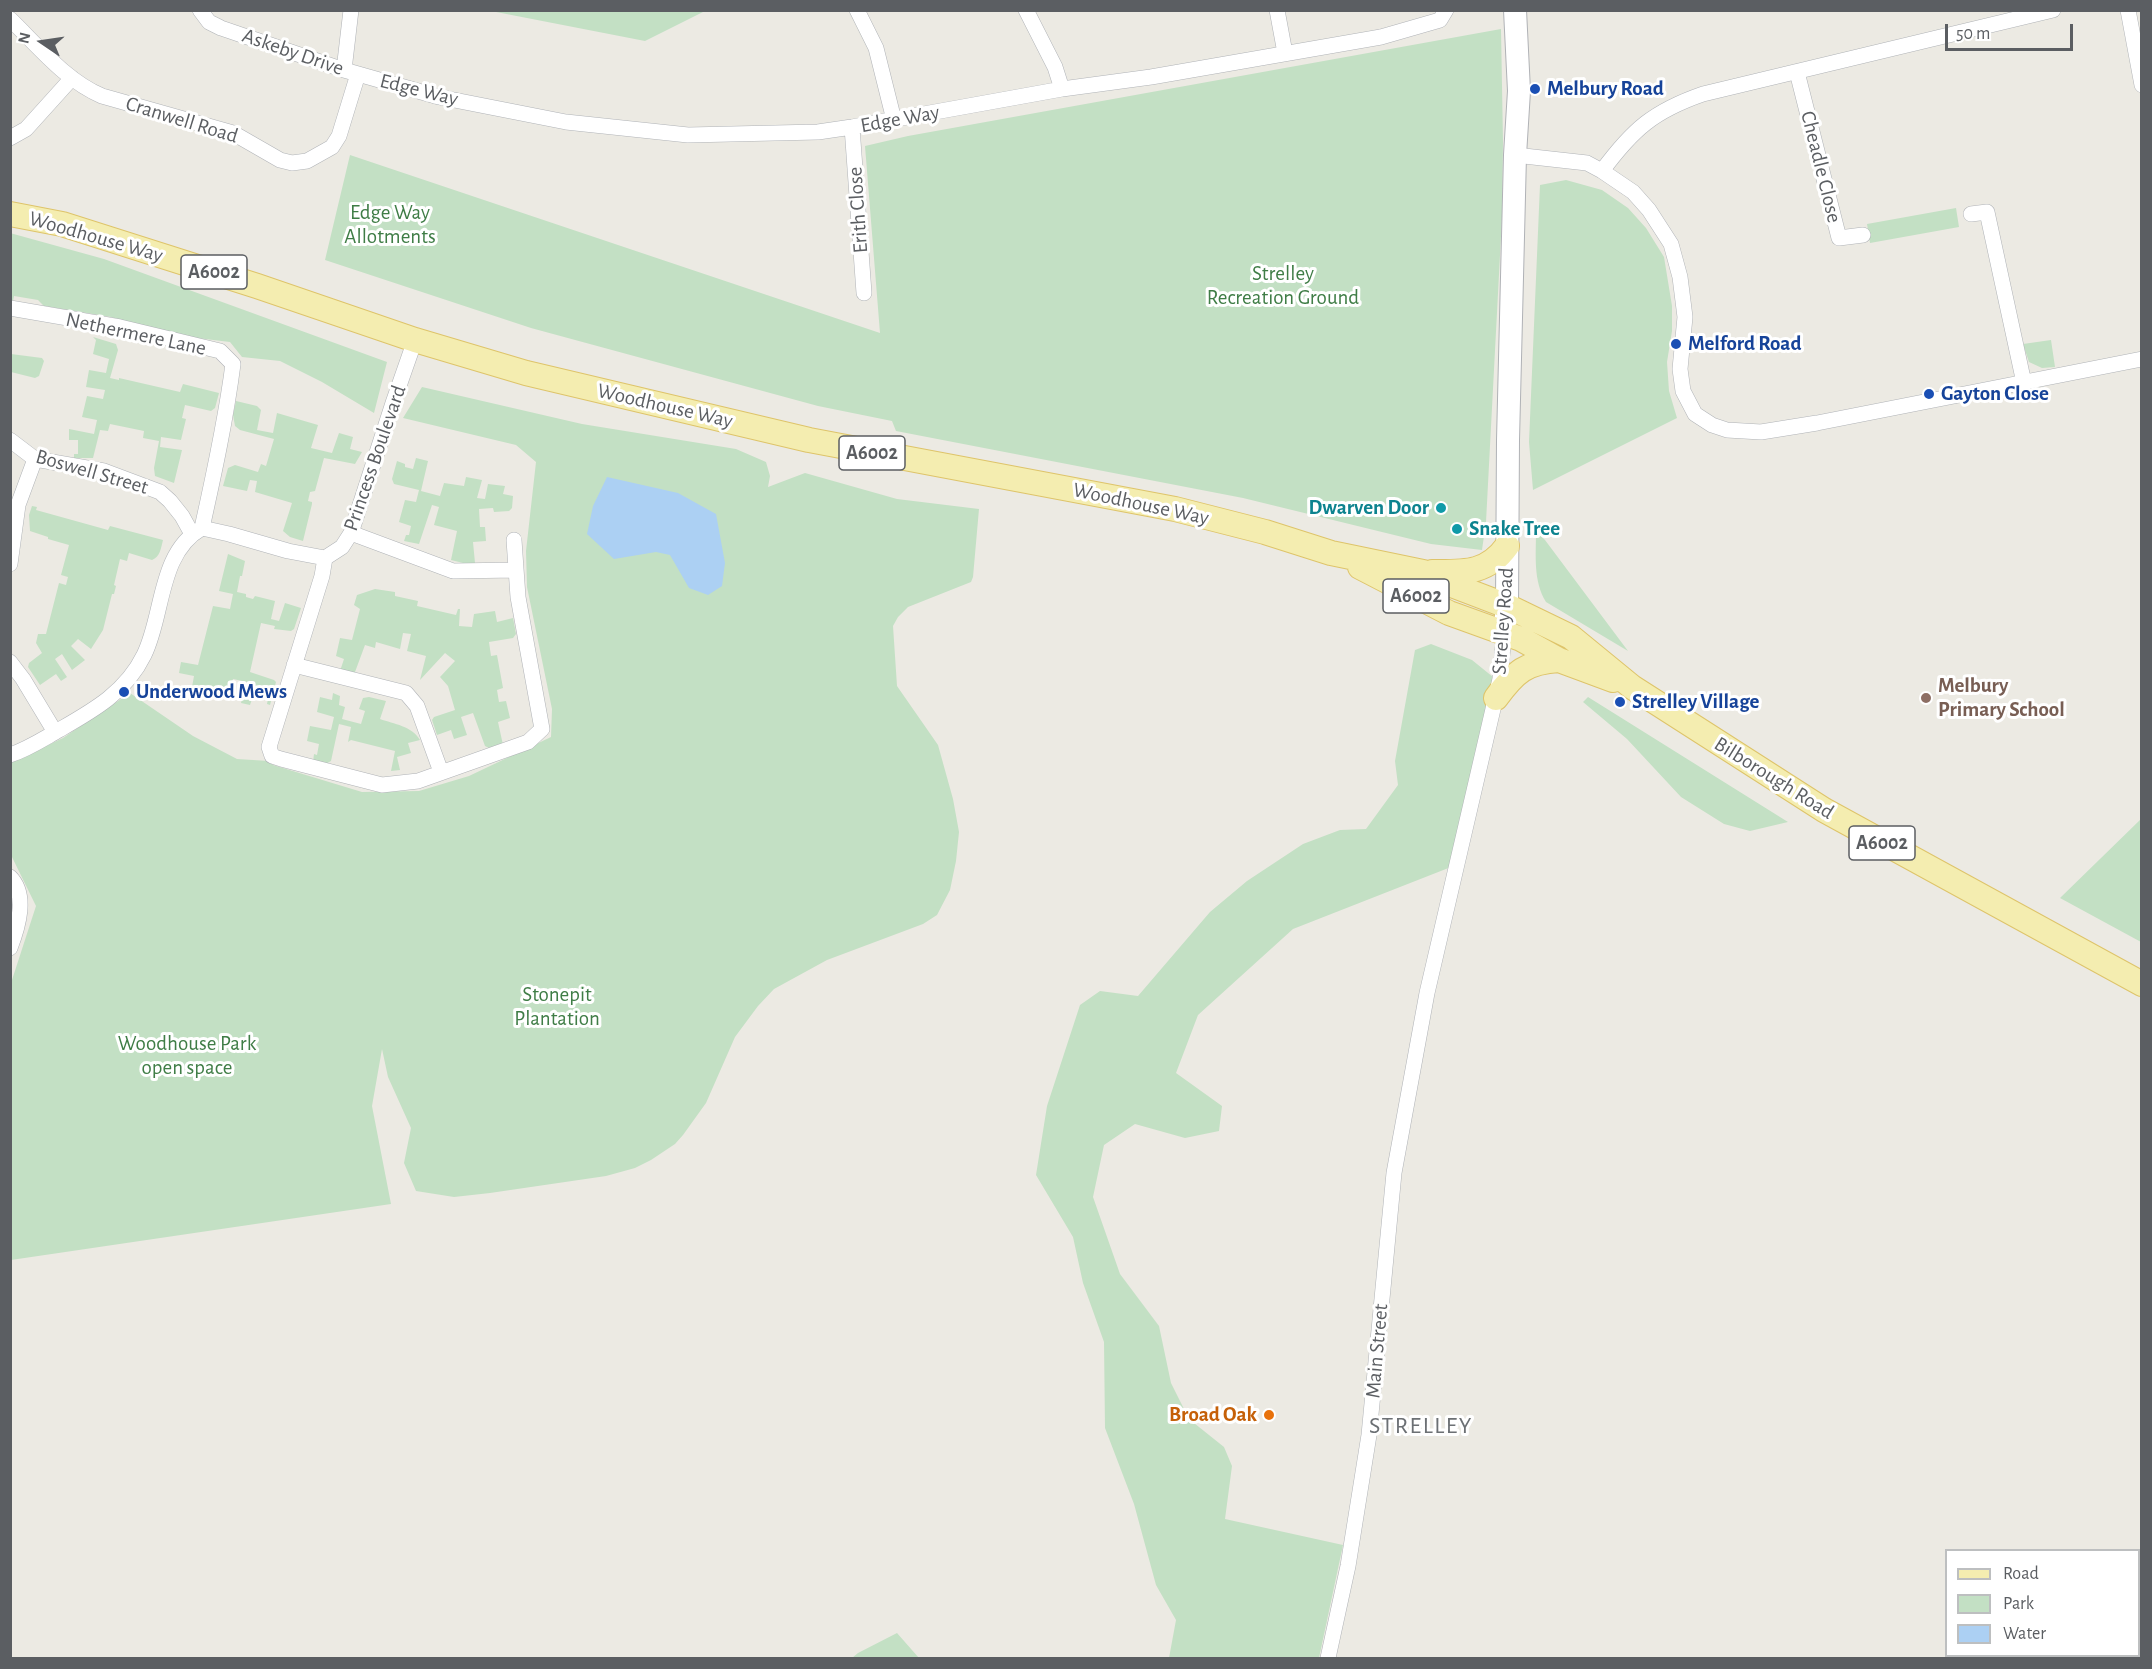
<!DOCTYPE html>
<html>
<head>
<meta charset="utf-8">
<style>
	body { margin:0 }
	#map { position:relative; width:2152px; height:1669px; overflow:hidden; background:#eceae3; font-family:"Alegreya Sans",sans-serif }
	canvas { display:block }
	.frame { position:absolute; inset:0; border:12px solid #5b5e62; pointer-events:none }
	.legend { position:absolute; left:1945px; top:1549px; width:195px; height:108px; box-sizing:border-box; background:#fff; border:2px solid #bdbfc0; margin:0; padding:8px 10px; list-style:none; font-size:18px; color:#5b5e62 }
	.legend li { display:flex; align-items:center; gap:12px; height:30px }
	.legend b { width:30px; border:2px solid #bdbfc0 }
	.north { position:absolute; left:12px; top:12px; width:60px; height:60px; -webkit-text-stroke:4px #fff; paint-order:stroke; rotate:283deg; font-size:16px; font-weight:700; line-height:24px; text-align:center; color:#5b5e62 }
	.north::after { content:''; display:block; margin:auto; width:21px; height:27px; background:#5b5e62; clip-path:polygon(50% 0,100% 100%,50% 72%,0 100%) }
	.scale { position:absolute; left:1945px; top:24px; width:128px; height:27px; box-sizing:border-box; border:3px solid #5b5e62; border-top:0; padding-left:8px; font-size:18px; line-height:21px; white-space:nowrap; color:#5b5e62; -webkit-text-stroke:4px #fff; paint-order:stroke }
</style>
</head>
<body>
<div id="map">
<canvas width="2152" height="1669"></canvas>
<div class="frame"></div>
<ul class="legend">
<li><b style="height:8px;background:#f4edb0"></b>Road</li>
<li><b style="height:16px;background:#c3e0c4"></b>Park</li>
<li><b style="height:16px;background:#acd0f3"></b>Water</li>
</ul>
<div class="north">N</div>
<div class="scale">50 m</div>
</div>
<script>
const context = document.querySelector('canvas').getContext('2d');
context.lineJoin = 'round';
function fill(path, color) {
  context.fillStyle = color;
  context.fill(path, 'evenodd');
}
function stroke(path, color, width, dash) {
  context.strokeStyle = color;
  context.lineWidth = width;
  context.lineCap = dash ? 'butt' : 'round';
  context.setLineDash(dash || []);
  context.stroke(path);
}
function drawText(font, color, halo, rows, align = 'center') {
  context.font = font + ' "Alegreya Sans",sans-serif';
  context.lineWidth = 6;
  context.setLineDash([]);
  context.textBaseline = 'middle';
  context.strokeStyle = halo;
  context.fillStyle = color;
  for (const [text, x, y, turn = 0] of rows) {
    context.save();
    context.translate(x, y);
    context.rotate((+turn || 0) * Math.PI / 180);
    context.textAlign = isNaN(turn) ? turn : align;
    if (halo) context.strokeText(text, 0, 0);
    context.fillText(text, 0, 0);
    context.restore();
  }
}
const green = new Path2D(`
	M491,11H705L645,41Z
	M1501,29L1503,142L1502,217L1486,522L1482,550L1431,544L1243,498L896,431L892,421L818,406L531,328L325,260L350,155L880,333L865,146L908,136Z
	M1566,180L1602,190L1628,208L1646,228L1664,257L1672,306V331L1667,362L1669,391L1677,418L1533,490L1529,442L1540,185Z
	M1956,208L1959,227L1870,243L1867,224Z
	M10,233L104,259L387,362L374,413L322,382L280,361L242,357L230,342L164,334L111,317L44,306L38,300L14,296L13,301H11Z
	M93,337L116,344L118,350L110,378L119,380V378L180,392L183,384L219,393L215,408L211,411L185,405L182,418L186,419L181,440L161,437L160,447L182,450L174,483L155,476L154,468L159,441L143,438L144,431L110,424L108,431L100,430L93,458H74V454H78V440H69V429L94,434L97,420L82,417L87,396L103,399L105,390L86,387L89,370L106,373L109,359L93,354L96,340Z
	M2051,340L2055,367L2042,368L2029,362L2023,344Z
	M11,354L42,358L44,361L39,376L35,378L11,372Z
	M422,387L582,424L736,449L766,462L770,476L768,487L805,473L897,499L979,509L973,577L971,582L908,607L898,617L893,626L897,686L938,745L953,799L959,832L956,861L950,890L937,915L923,924L827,960L774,989L758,1006L735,1037L706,1103L683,1135L675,1144L651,1160L635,1168L606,1176L490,1193L454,1197L416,1191L404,1163L411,1128L388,1077L382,1049L372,1106L391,1204L11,1260V983L36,906L11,855L10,763L63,738L130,693L193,736L237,759L269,761L273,765L362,792L419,791L469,776L551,737L552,709L527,587L526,551L536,462L516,445L403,418Z
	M236,401L257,406L261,410L257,430L273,433L277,413L318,425L311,448L332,453L339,433L353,437L350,449L362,452L355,464L324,458L315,491L310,492L308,501L312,502V504L303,541L290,537L283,531L292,503L255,492L257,481L250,480L247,491L223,486L228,468L235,465L258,472L261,464L266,466L274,439L240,430L235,426L233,415Z
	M416,458L428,461L421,491L440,496L444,483L464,486L466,477L482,480L477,498L485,499L488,484L505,486L503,494L513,496L512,508L509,511L494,512L493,508L479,509L480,527H485L486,541L473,542L475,563L467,564L451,560L457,531L434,525L439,507L432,505L419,544L404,541L406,535H409L411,526L399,522L405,500L416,502L419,490L394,484L392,479L397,461L405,464V467L413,469Z
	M32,506L37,507L36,510L108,530L110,526L163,540C161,548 160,557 152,560L129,553L127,561L120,559L114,585L116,586L114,594H112L103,630L91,649L78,639L71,646L85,660L72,670L62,654L55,659L67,677L61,681L56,674L40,685L28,667L29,663L42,653L36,643L38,634H46L59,583L66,585L68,577L61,575L69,545L48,539V537L30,531L29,515Z
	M1536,531L1545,540L1628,651L1546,602C1533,581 1536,555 1536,531Z
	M228,554L245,561L242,576H240L237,592L246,594V597L253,599L255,596L275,601L271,619L279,621L285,603L301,608L294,629L291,631L274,629L275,626L261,623L250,672L274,680L276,682L270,705L267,704L268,699L253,696L250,705L241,703L247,682L233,679L229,695L192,687L194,676L179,673L181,662L198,665L213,606L230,609L233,594L219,591Z
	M375,589L395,592V596L418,601L417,606L456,615L458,609H460L459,626L472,627L474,614L495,611L497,622L513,618L516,634L513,638L489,642L491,656L497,655L503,688L497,690L499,702L506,701L510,718L498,722L503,745L491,749L485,746L473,713L461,717L467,735L454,739L451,730L437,735L432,720L434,717L455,710L448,686L440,677L455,661L445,653L420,680L426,656L407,651L411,634L403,633L400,649L376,642L375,648L365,645L355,672L350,674L340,671L344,659L336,656L340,638L352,640L360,609L354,605L357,595Z
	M1431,644L1472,660L1493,677L1451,867L1293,929L1198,1015L1176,1073L1222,1106L1219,1131L1185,1138L1135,1124L1104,1145L1093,1197L1120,1274L1159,1326L1171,1383L1189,1419L1224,1447L1232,1466L1225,1519L1343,1545L1319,1658H1169L1176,1620L1156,1585L1134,1504L1105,1428L1104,1342L1083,1283L1073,1237L1036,1175L1047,1106L1080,1005L1100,991L1138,996L1210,912L1247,881L1303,844L1340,830L1366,829L1398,785L1395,761L1415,650Z
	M333,693L340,696L339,705L345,707L342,719L361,724L365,711L359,709L363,698L369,697L386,701L380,719C394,724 412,726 420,740L408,743L411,753L397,757L400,770L391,771L395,751L351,740L348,742L351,727L339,724L331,761L324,765L313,762L314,754L317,755L319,744L307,741L310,726L331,730L334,717L317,712L320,697L332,700Z
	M1588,697L1788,822L1750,831L1724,824L1681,797L1627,739L1583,702Z
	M2141,819V942L2060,898Z
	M897,1633L919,1658H852L858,1653Z`);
const water = new Path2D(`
	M607,477L678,493L716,514L725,563L722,586L708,595L689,588L670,555L656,552L614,559L587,534L593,506Z`);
const street = new Path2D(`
	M200,10L209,22L221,28L344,70L439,97L566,122L688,135L818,132L852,127L1062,89L1151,77L1381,37L1440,20L1446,10
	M857,10L876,48L894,120
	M1026,10L1055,67L1062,89
	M1277,10L1285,53
	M2128,10L2142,85
	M10,19C38,46 66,81 102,96L233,133L280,160L292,163L307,161L332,147L339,136L358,74
	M344,70L351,10
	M1797,72L1839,238L1863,235
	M852,127L864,293
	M10,138L26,129L72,78
	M1515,155L1587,163L1602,171L1633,192L1649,210L1671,244L1680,277L1685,317L1680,369L1683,391L1695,414L1712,425L1727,430L1761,432L1817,423L2142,359
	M1602,171C1633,129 1654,111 1703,94L2053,10
	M1971,214L1987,212L2024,383
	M10,308L120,327L220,351L233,364C226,419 214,474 202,528
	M10,440L35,459L104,471L160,492L170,501L182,516L192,534
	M351,533L453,571L516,570
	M325,558L322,576L269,747L272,756L281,759L382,785L418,781L528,742L542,729L518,597L514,540
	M10,564L18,505L35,459
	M10,662L23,679L55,732
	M294,665L406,693L417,706L441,772
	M10,755C28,749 43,739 59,730C94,710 126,692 144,655C164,615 158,553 202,528L229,534L288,551L325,558L342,547L351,533L393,403L415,340
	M10,877C28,895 18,927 10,948
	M1328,1658L1348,1566L1369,1435L1394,1173L1427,993L1500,679L1504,634`);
const secondary = new Path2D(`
	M1504,634L1507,606L1508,440L1515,155L1519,91L1515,10`);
const primary = new Path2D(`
	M10,214L62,224L257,286L415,340L526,373L809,440L1175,509L1265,532L1331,553L1423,572L1452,585L1507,606L1571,637L1632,687L1824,810L2142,984
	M1360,567L1449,613L1521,639L1559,660L1613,680
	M1432,572C1464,572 1487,574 1507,546
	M1496,698C1515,672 1526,662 1559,660`);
const markers = [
	[1535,89,6,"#1a4fb4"],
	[1676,344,6,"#1a4fb4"],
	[1929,394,6,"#1a4fb4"],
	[1441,508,6,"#0f9aa8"],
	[1457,529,6,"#0f9aa8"],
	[124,692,6,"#1a4fb4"],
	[1926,698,6,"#8d6e63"],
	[1620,702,6,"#1a4fb4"],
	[1269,1415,6,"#e8710a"]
];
const shields = [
	[214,272,66],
	[872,453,66],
	[1416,596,66],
	[1882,843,66]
];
const shieldNames = [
	["A6002",214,272],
	["A6002",872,453],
	["A6002",1416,596],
	["A6002",1882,843]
];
const streetNames = [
	["Askeby Drive",293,52,19],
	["Edge Way",419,90,14],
	["Edge Way",900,119,-10],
	["Cranwell Road",182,120,17],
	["Cheadle Close",1821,167,76],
	["Erith Close",858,210,-94],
	["Woodhouse Way",96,237,16],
	["Nethermere Lane",136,334,12],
	["Woodhouse Way",665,406,13],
	["Princess Boulevard",375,458,-71],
	["Boswell Street",92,472,16],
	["Woodhouse Way",1141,504,12],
	["Strelley Road",1503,621,-86],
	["Bilborough Road",1774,778,32],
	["Main Street",1377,1351,-85]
];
const transitNames = [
	["Melbury Road",1547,89],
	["Melford Road",1688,344],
	["Gayton Close",1941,394],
	["Underwood Mews",136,692],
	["Strelley Village",1632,702]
];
const parkNames = [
	["Edge Way",390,213],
	["Allotments",390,237],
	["Strelley",1283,274],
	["Recreation Ground",1283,298],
	["Stonepit",557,995],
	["Plantation",557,1019],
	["Woodhouse Park",187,1044],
	["open space",187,1068]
];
const cultureNames = [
	["Dwarven Door",1429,508],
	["Snake Tree",1469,529,"left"]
];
const educationNames = [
	["Melbury",1938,686],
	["Primary School",1938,710]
];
const foodNames = [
	["Broad Oak",1257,1415]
];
const quarterNames = [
	["STRELLEY",1421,1426]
];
fill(green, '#c3e0c4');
fill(water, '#acd0f3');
stroke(street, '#b0b3b7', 16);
stroke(secondary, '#b0b2b6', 24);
stroke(primary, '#dec46a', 26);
stroke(street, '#fff', 15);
stroke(secondary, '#fff', 22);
stroke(primary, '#f4edb0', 24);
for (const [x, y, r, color] of markers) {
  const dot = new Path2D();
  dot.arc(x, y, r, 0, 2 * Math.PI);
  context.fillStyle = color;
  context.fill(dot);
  stroke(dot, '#fff', 2);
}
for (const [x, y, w] of shields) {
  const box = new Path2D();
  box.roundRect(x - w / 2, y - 17, w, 34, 4.5);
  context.fillStyle = '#fff';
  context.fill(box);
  stroke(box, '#5b5e62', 1.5);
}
drawText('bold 20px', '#5b5e62', null, shieldNames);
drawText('21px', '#5b5e62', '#fff', streetNames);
drawText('bold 21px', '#164399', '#fff', transitNames, 'left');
drawText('21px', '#3f7d46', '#fff', parkNames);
drawText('bold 21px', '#0d838f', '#fff', cultureNames, 'right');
drawText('bold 21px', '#785e54', '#fff', educationNames, 'left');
drawText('bold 21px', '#c56008', '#fff', foodNames, 'right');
context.letterSpacing = '1.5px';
drawText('24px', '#6c7074', '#fff', quarterNames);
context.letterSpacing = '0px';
</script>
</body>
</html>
